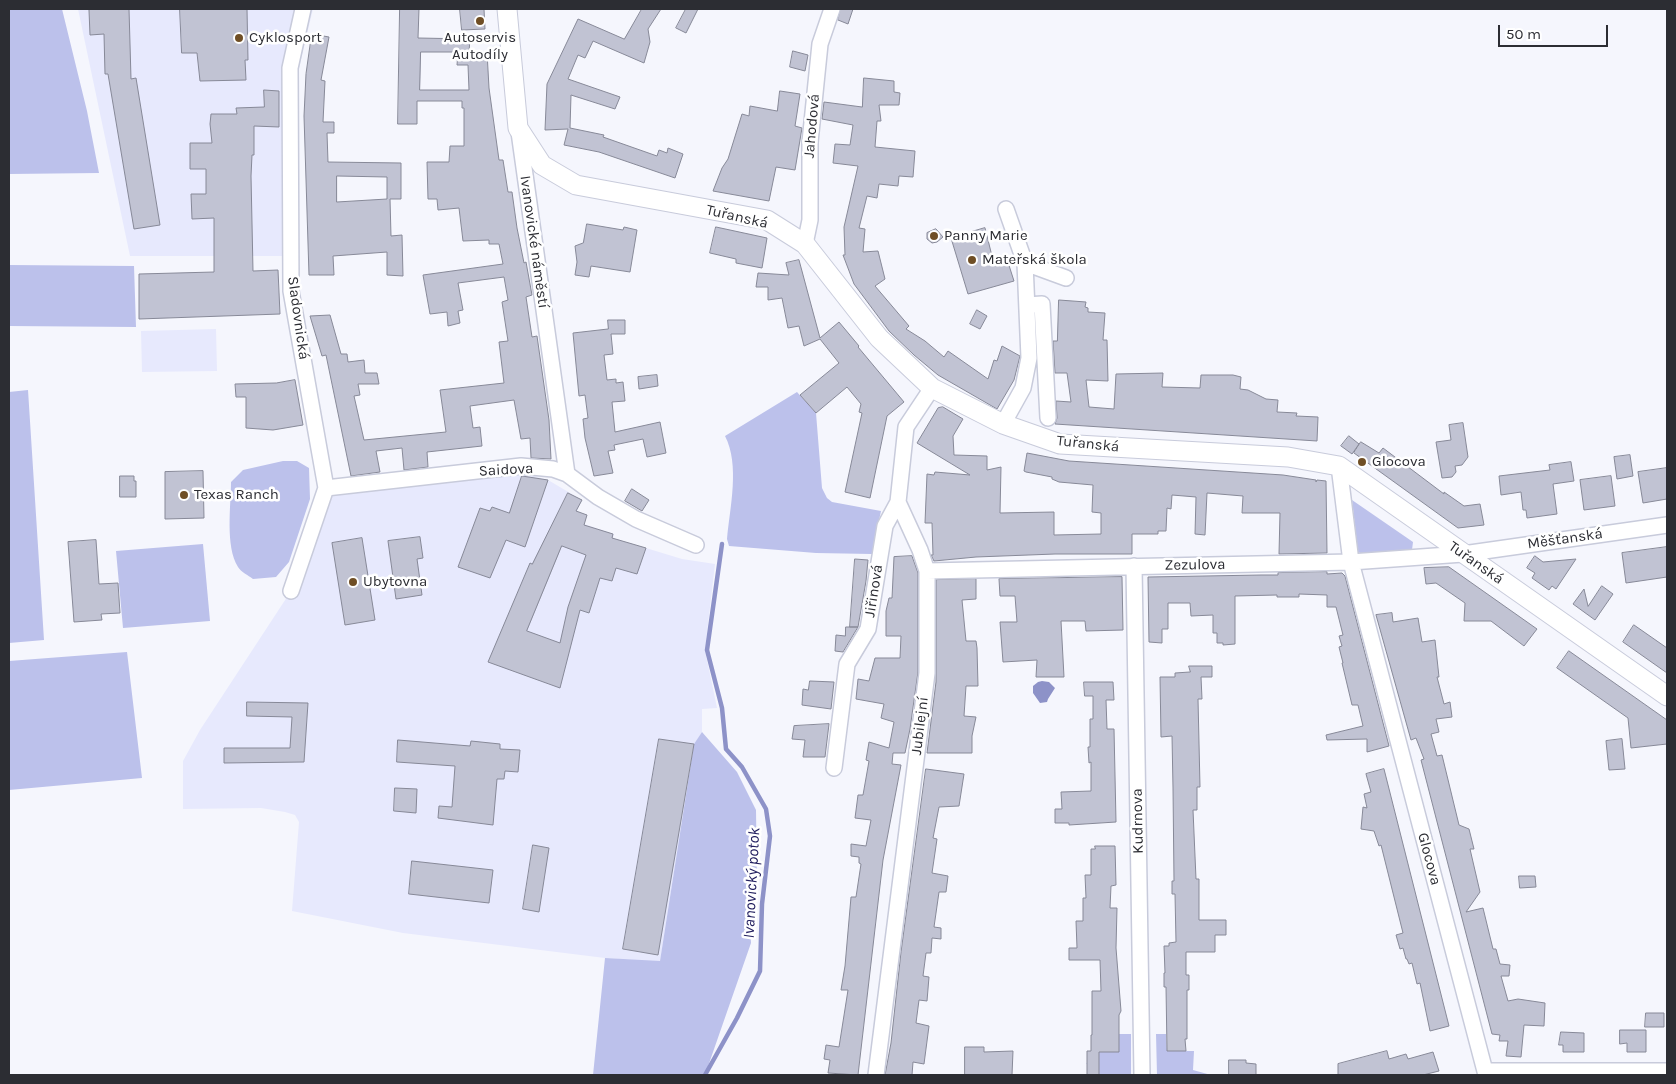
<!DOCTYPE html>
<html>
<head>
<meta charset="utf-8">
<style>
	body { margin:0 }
	#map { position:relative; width:1676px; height:1084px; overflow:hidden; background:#f5f6fd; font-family:Karla,sans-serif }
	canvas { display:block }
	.frame { position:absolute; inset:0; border:10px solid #2c2d33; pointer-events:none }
	.scale { position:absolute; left:1498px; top:25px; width:110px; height:22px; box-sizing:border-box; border:2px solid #2c2d33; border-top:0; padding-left:6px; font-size:15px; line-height:18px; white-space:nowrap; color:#2c2d33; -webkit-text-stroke:4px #fff; paint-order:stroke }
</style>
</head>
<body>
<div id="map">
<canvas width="1676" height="1084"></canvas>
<div class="frame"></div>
<div class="scale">50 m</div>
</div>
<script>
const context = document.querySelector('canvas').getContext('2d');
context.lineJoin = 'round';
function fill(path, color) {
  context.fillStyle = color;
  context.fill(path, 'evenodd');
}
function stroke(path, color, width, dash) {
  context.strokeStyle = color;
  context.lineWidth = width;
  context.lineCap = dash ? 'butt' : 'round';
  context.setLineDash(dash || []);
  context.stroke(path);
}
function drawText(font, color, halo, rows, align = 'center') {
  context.font = font + ' Karla,sans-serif';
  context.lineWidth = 5;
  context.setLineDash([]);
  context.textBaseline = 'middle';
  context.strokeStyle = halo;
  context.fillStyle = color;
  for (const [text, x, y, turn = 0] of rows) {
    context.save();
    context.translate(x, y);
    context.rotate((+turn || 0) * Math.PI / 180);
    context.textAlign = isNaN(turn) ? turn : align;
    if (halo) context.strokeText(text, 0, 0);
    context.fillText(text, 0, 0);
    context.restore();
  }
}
const built = new Path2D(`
	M78,9H313L299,68L298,256H130Z
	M216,329L217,371L142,372L141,331Z
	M523,473L548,480L582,500L577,511L587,515L584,524L614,534L613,538L682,559L715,564L705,650L717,708L702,709V732L694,745L660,962L605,958L403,933L292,911L299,822L295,815L285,812L261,808L183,809V761L200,730L291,591L331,492Z`);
const green = new Path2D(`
	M9,9H62L87,111L99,173L9,174Z
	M9,265L134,266L136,327L9,326Z
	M28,390L44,640L9,643V392Z
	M797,392L816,413L822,488L827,498L832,502L881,511L872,554L816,553L729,546L727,539C730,507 740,465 725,436Z
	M283,461H297L309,468L310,499L289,562L276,577L253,579C248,575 241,572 238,567C225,546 231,506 231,482L243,470Z
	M1352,500L1413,542L1412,550L1360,553L1358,552Z
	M203,544L210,621L123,628L116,551Z
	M127,652L142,778L9,790V661Z
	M702,732L737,772L756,810L757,880L749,914L751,943L705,1075H593L605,958L660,961L694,744Z
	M1119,1034H1131V1075H1100L1086,1063L1099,1062V1052H1119Z
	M1156,1034H1166L1167,1051H1194L1193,1070L1211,1075H1157Z`);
const water = new Path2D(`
	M1042,681L1049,682L1055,688L1048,699L1047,702L1040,703L1033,693V686L1038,682Z`);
const stream = new Path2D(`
	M705,1075L737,1018L760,971L762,904L770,836L766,809L742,767L726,749L722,708L707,650L722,544`);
const building = new Path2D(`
	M95,9H129L131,79L136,78L160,225L134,229L108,74H105L104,34L90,35L89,10Z
	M180,9H247L248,60H245L246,80L200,81L197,53H182Z
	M400,9H419L418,38L470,39L469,52H487L489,88L499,160H503L508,192H512L517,228L524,263L526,262L532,295L526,297L532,337L537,336L549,420L551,459L531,458L530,438L521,439L514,400L470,406L473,428L480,427L482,446L427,452L428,467L404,470L402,448L376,451L380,472L351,476L326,355L322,356L310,316L330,315L341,354H347L348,362L364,360L365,373H377L379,384H358L360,395L354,396L364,440L446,432L440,390L504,383L499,342L508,341L502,302L508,300L504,277L458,283L463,310L458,311L460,323L448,326L447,312L430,314L423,275L503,264L499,244H489V240L463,241L459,208L438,210L437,199H428L427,162H449L450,146H464V108H462V101H417V124H398ZM421,52H458L457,65H468L469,90H420Z
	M460,9H484L485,29L462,30Z
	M642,9H661L648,29L650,42L644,63L593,41L585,58L578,55L568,79L620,97L615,109L571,95L570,128L604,135L603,137L657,156L659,150L667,153L668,148L683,154L675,178L599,152L564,145L568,129L545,130L547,84L578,19L624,39Z
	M686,9H698L686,33L676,28Z
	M841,9H853L848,24L838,20Z
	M312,34L329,37L321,80L325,81L323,122H334V133H327L328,162L401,163V199H390L391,236L402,235L403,276L387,275V252L333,256L334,275H309L304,116L306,74ZM337,176L387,177V199L337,202Z
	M793,51L808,55L805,71L790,67Z
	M864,78L894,81V92L900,93L899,105H879L881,121H877L875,147L915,151L913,177L899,176L898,186L879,184L877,198L867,196L859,228L865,229L863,252L878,251L885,279L875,286L909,326L906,329L925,341L944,357L948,351L988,379L994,360L997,361L1002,346L1020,356L1014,380L997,409L938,375L914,355L889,331L854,284L843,255H845L844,227L858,166L833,163L835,144L850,145L853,125L822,119L824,102L862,107Z
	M264,90L279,91V127L254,126V155H252L251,176L253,271L278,270L280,314L139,319V274L214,272V218L192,219L191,194H206V169H190V143H212L210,124L211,114H237L236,108L264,107Z
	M780,91L800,94L795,126L802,128L795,170L776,167L769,201L713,191L722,168L728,159L742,114L749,116L750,106L777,111Z
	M587,224L623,230L624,227L637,230L630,272L591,266L589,277L575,275L577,262L575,246L583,243Z
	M716,227L767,238L762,268L736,263V259L710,253Z
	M985,228L993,260L1006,256L1014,281L968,294L951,238Z
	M936,229L943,237L937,242L932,243L927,239V233Z
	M799,260L820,338L839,322L859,346L858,347L904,402L887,416L870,498L845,492L862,413L859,412L861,404L847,387L816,413L800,395L839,363L820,339L804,346L799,326L788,328L782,298L768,300V287H756L758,273L789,275L786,263Z
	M1059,300L1086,302L1085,307L1088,308V312L1105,313L1103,340H1107L1108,381L1086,380L1089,407L1114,409L1116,374L1163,373L1162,387L1200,388L1201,375H1233L1241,377L1240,389L1248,390L1266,399L1278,400L1277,412L1297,413L1296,416L1318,417L1317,441L1055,424L1057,418L1056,401L1071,402L1067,373H1055L1053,341H1057Z
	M977,310L987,316L980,329L970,324Z
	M608,320H625V334H611L613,354L604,355L607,380L616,379V383L623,382L625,401L612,402L615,432L660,422L666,453L647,457L643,439L614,445L615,450L608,451L613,473L594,476L585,438L583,419L588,418L585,395L579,396L573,333L608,329Z
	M657,375L658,386L639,389L638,377Z
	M295,380L303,425L273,430L246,428V397H236L235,384L276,383Z
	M943,407L963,419L953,436L954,455L987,456V470L1001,467L1000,513L1054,512V535L1101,534V513L1092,512L1093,485L1059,482L1052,479V477L1026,472L1024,471L1027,453L1069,461L1283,475L1316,480V482L1317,480L1326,481L1327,553L1279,554L1280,513H1242L1243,496L1207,493L1205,535L1195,534L1196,497L1172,495L1171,509L1167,508L1166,531H1158V534H1132V554H1055L976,557L934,561L931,555H933L932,523H925L927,474L934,475L935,472L970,475L917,443L938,408Z
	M1463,423L1468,457L1462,465L1455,466L1456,472L1452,477L1442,478L1436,442L1451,440L1449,425Z
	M1349,436L1359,444L1352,454L1341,446Z
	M1361,442L1379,453L1383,448L1444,494V492L1464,506L1480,504L1484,525L1458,528L1354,453Z
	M1630,455L1633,476L1617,479L1614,457Z
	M1571,462L1574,481L1553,484L1557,514L1527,518L1526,510H1523L1521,492L1501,495L1499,476L1550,470L1549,465Z
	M1667,468V499L1643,503L1638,472Z
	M203,471L204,518L165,519V472Z
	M120,476H134V481H136V497H120Z
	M522,476L548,480L525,547L506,540L490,578L458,567L480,508L490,511L492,507L509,513Z
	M1611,476L1615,506L1584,510L1580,480Z
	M632,489L649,500L642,511L625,501Z
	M568,493L582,500L576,511L587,515L584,525L613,534L612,538L646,548L637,574L616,568L612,581L600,578L589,613L580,610L560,688L488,662L530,563L532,564ZM562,546L586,555L568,607L560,643L527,631Z
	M420,537L423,558L417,559L422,595L396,599L388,541Z
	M362,538L375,620L345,625L332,543Z
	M96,540L99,584L118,583L120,613L101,614L102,620L74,622L68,542Z
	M1667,547V577L1626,583L1622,553Z
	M912,556L918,573V672L910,729L905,753H893L892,764L901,765L883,860L858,1075L828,1073L830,1060L824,1059L826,1045L839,1047L848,990H841L845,966L851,897H856L861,864L859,863V857L851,856V844L866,846L871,820L855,818L858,795H863L869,761L866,760L869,742L889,748L894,722L881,718L884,704L856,699L858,679L869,681L875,658H900L901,636H886V611L889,598H892L894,557Z
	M1535,556L1543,562L1576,559L1556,589L1552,586L1549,590L1532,578L1535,573L1527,568Z
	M855,559L868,560L866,581L858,627H850Z
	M1449,567L1537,629L1524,646L1491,621H1464L1465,603L1436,583L1426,584L1424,568Z
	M1327,572V574L1342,573L1345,576L1389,746L1367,752V739L1327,740L1326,735L1363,726L1358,705H1352L1342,663H1343L1339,647L1342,646L1339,636L1343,635L1336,607H1327V595L1299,594V597H1277V595L1235,596V644L1223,645V643H1217V633H1213V615L1191,616L1190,603H1168V629H1162V643L1149,642L1148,577L1261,575H1278V573Z
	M1122,577L1123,630L1086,631L1085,621H1061L1064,677H1036L1037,660L1003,662L1000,622H1017L1015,596H1000L999,579Z
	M976,579V599L962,600L966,641H976L977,648L978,686H966L964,716L976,717L972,736V753H927L936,682V580Z
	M1602,586L1613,594L1595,620L1573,604L1584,589L1588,606Z
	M1392,613L1393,622L1418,618L1422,642L1435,640L1439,677H1437L1444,704L1450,702L1452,717L1436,719L1439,732L1431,734L1437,756L1442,755L1459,825L1469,829L1474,849H1470L1480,892L1466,912L1483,908L1493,949H1496L1500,964L1510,965L1509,976H1501L1508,1001L1518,999L1545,1003L1544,1026L1524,1025L1521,1057L1506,1056L1508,1041H1499L1500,1035L1492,1034L1421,760L1424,759L1416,738L1411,740L1376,615Z
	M1634,625L1667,648V673L1623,642Z
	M846,627H858L843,652L835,651L836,635L845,636Z
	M1569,651L1667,720V744L1631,748L1628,718L1557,668Z
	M1189,666H1212V677H1201L1202,699H1198L1200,787H1197V810H1193L1196,879H1199V920H1226V935H1215V952H1186V975H1189V990H1187V1039H1185L1186,1051H1167L1166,987H1164V973H1165L1164,946H1169V943L1176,942L1175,894H1172V881H1174L1173,788L1172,736L1161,737L1160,677H1175V673L1190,672Z
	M810,681L834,682L831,709L802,705L803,689L808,690Z
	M1084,682H1113L1114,700H1106L1107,729H1114L1116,822L1069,825V823H1055V809H1062L1061,792L1091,791V762L1089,763L1088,747H1090V719H1093V696H1085Z
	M247,702L308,703L304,762L224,763V748H290L292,717L247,716Z
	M829,724L825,757H803L805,740L792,739L794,726Z
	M659,739L694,744L658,955L623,949Z
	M1622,739L1625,769L1609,770L1606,741Z
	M398,740L470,746L471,741L500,744V749L520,750L518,772L505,771L504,779H497L493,825L438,818L439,806L452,807L455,766L397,762Z
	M926,769L964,774L959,806L939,807L933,838L937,839L932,873L948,876L946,892H939L934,927L941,928V939L932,938L931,953H926L923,976L929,977L927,1001L919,1000L916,1023L929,1026L924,1064L913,1062L912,1075H885L891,1043L901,952Z
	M1384,769L1449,1026L1430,1031L1420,983L1417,984L1412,963L1409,964L1407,959H1406L1403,948L1400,949L1396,935L1403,933L1381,845L1379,846L1374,831L1361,829L1363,807L1367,808L1364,794L1371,792L1366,774Z
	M395,788L417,789L416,813L394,811Z
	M533,845L549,848L539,912L523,909Z
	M1095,846H1115L1116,885L1111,886L1110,908H1117L1116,948L1121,1011L1119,1015V1052H1099V1075H1087V1051H1091V1035H1092V991H1101L1100,960H1069V948H1077L1076,921H1083V898H1086L1085,875H1091V849H1095Z
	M412,861L493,870L489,903L409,894Z
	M1519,876H1535L1536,887L1520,888Z
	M1646,1013H1664V1027H1645Z
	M1620,1030H1646V1052H1627V1043L1620,1044Z
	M1561,1032L1584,1033V1052H1563V1045H1559Z
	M965,1047H984V1052L1013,1051L1012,1075H965Z
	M1387,1051L1389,1059L1406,1054L1408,1059L1433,1052L1439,1071L1423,1075H1338V1064Z
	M1229,1060H1246V1063L1256,1064V1075H1229Z`);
const minor = new Path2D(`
	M519,132L567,474
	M805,244L810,220V142L820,44L832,9
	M1025,263L1066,278
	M1027,305L1042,304L1048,418
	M1003,424L1023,388L1029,358L1025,263L1006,209
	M1339,466L1351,562L1486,1075
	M326,488L521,466L553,469L567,474L598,497L636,519L696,545
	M1134,566L1142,1075
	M927,571L1351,562L1463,554L1667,525
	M291,591L326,488L291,291L290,68L303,9
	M834,768L847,664L868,629L885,526L898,502
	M1485,1071H1667
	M876,1075L927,673V571L920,550L898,502L906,427L932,388`);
const major = new Path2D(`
	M507,9L518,128L542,165L576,185L767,220L805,244L879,338L932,388L1003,424L1060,444L1288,457L1339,466L1667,696`);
const markers = [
	[480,21,5,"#6f4e25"],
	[239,38,5,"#6f4e25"],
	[934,236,5,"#6f4e25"],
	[972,260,5,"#6f4e25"],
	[1362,462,5,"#6f4e25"],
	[184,495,5,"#6f4e25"],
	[353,582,5,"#6f4e25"]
];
const poiNames = [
	["Cyklosport",249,38],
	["Autoservis",480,38,"center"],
	["Autodíly",480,55,"center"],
	["Panny Marie",944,236],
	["Mateřská škola",982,260],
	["Glocova",1372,462],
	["Texas Ranch",194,495],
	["Ubytovna",363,582]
];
const streetNames = [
	["Jahodová",812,126,-85],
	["Tuřanská",737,217,13],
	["Ivanovické náměstí",534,242,82],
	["Sladovnická",298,318,82],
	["Tuřanská",1088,444,6],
	["Saidova",506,470,-3],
	["Měšťanská",1565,539,-8],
	["Tuřanská",1476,563,35],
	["Zezulova",1195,565,-1],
	["Jiřinová",874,591,-81],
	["Jubilejní",920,726,-83],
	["Kudrnova",1138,821,-91],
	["Glocova",1429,859,75]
];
const waterNames = [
	["Ivanovický potok",752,883,-87]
];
fill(built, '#e7e9fd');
fill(green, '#bcc1eb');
fill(water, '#8d92c8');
stroke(stream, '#8d92c8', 4.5);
fill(building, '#c1c3d3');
stroke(building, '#878998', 1);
stroke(minor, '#c8cbdb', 18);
stroke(major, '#c8cbdb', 21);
stroke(minor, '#fff', 15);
stroke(major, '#fff', 19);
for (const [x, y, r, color] of markers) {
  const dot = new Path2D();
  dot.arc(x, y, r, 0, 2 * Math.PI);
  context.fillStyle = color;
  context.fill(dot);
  stroke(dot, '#fff', 2);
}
drawText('15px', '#2c2d33', '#fff', poiNames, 'left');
drawText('15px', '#2c2d33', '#fff', streetNames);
drawText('italic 16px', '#232060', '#fff', waterNames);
</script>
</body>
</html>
